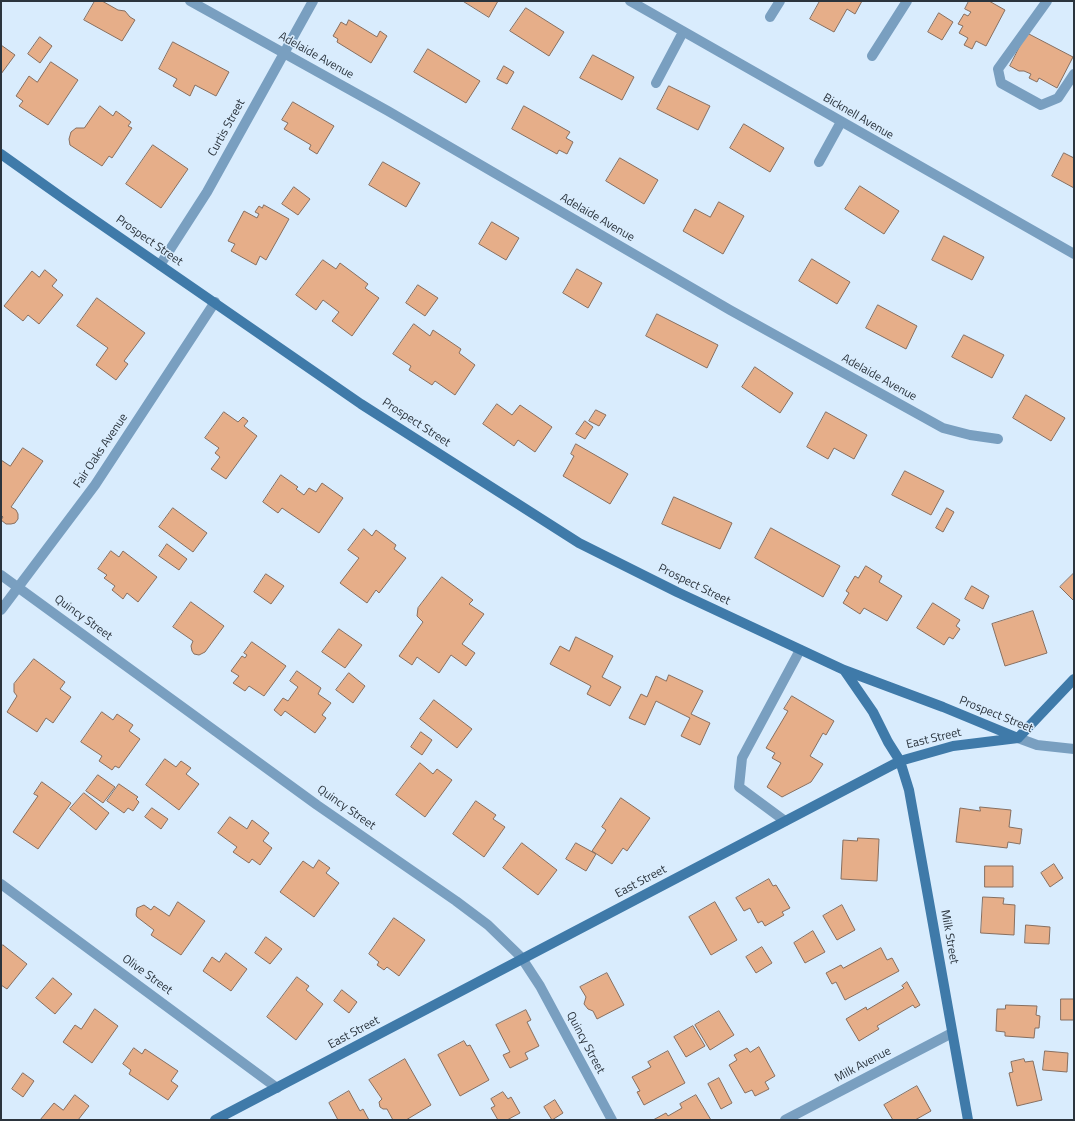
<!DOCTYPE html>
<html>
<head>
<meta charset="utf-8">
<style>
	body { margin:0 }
	#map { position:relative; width:1075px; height:1121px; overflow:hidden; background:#d9ecfd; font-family:"Titillium Web",sans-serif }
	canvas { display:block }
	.frame { position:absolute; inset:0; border:2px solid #2b343d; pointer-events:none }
</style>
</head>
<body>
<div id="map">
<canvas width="1075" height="1121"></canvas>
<div class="frame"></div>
</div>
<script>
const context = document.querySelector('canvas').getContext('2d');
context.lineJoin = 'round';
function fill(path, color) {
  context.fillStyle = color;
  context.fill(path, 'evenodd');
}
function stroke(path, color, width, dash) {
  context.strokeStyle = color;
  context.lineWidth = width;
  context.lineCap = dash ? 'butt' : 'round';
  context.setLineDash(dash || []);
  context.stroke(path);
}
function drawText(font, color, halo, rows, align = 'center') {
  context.font = font + ' "Titillium Web",sans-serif';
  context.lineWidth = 3;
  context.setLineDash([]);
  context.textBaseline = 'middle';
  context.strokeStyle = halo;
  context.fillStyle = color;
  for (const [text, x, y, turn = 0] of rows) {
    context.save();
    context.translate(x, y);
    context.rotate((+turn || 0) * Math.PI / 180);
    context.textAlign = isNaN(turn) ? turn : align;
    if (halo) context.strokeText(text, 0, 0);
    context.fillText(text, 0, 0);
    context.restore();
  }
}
const building = new Path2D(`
	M95,1H102L118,10L125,11L130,17L135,20L122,41L84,20Z
	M463,1H498L489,17Z
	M820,1H862L855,14L847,9L834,32L810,19Z
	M969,1H989L1005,10L986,46L976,41L972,49L964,45L968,38L959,33L963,26L958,24L964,14L968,16L971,12L965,9Z
	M526,8L564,32L549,56L510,31Z
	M939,13L953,22L942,40L928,32Z
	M349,20L377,37L380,31L387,36L371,63L337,42L338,39L333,36L341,22L346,25Z
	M1027,33L1073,57L1057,88L1039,78L1037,82L1029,78L1031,74L1024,71H1019L1010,66Z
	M40,37L52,46L40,63L28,54Z
	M173,42L229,72L216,96L195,85L190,96L173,86L177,79L159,69Z
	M1,45L15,55L1,74Z
	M428,49L480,81L466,103L414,72Z
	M593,55L634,77L622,100L580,78Z
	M51,62L78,80L48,125L19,106L23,101L16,96L29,76L37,82Z
	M504,66L514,72L507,84L497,79Z
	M669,86L710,106L698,130L657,109Z
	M293,102L334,126L317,154L309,149L311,145L284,129L288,123L282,120Z
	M100,106L113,116L116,111L131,122L128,126L132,128L112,158L109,156L102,166L70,145L69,139L71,132L76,128H84Z
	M524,106L570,132L566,138L573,142L567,154L559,150L557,154L512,129Z
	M744,124L784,148L770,172L730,148Z
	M153,145L188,169L161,208L126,184Z
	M1064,153L1074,158V188L1052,176Z
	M620,158L658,180L644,204L606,181Z
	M383,162L420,183L406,207L369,185Z
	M860,186L899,211L884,234L845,209Z
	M294,187L310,199L298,215L282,204Z
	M719,202L744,216L723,254L683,231L695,209L710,217Z
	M264,205L289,219L266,260L260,256L256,265L231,251L235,244L228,241L244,211L257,218L259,214L255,212L259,206L262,208Z
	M492,222L519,238L506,260L479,244Z
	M944,236L984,257L972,280L932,260Z
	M812,259L850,282L837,304L799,281Z
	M323,260L336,269L340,263L368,284L365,288L379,298L352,336L332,321L339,312L323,300L316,310L296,295Z
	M577,269L602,283L588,308L563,293Z
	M45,270L57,280L52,286L63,295L39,324L28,315L23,321L4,306L32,271L39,277Z
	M418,285L438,298L425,316L406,303Z
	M97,298L145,333L124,361L128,364L116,380L96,365L108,348L77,326Z
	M878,305L917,326L906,349L866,328Z
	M657,314L718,345L707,368L646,336Z
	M414,324L430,336L433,330L461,349L459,353L475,365L455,395L435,381L432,385L409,370L411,366L393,354Z
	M964,335L1004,355L992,378L952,357Z
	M755,367L793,393L780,413L742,387Z
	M1026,395L1065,418L1051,441L1013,418Z
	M497,404L512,415L520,405L552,427L535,452L518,440L514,446L483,424Z
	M596,410L606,415L599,426L589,421Z
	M224,412L238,422L243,417L248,421L244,426L257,436L226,479L211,469L220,457L215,453L219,448L205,438Z
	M826,412L867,435L854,459L834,448L828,459L807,447Z
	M585,421L593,427L585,439L576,434Z
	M576,444L628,474L610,504L563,476L574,456L571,454Z
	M23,448L43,461L11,507L16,510L18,514V519L15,523L11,524H6L1,520L3,517L1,515V460L10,466Z
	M905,471L944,491L931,515L892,495Z
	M281,475L298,487L296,489L304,495L309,488L316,492L322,483L343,498L319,533L282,508L278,513L263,502Z
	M674,497L732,523L720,549L662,524Z
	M173,508L207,533L193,552L159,527Z
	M947,508L954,512L943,532L936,528Z
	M771,528L840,566L823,597L755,558Z
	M364,529L372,536L376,530L396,545L394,549L406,558L379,593L376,590L367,603L340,583L359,558L348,550Z
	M167,544L187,559L179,570L159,556Z
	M111,551L119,557L123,551L157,577L138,602L127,593L123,599L112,590L115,586L104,578L107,575L98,569Z
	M866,566L882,576L879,582L902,596L887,621L864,608L860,614L843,603L849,593L846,591L855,576L858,578Z
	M1074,573V601L1060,587Z
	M266,574L284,586L271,604L254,592Z
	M442,577L473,600L469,604L484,614L462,644L475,653L466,666L451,655L439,673L417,657L412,665L399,656L423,622L417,616L418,608Z
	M972,586L989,596L983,609L965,599Z
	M191,602L224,626L205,652L199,655L194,654L192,651L191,646L193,641L173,627Z
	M933,603L960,620L956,626L960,629L953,639L949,637L944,645L917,628Z
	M1033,611L1047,653L1005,666L992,624Z
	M339,629L362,645L345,668L322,652Z
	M576,637L613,656L602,677L621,687L610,706L587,694L591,686L550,664L560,646L569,651Z
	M252,642L286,666L264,696L249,686L245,691L233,683L239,676L231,671L242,656L245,658L247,655L244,653Z
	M34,659L65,682L60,689L71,697L53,723L46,718L37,732L7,712L17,696L14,692V684Z
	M297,671L321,688L318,694L331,703L322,715L326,718L315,733L285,711L281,716L274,710L283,698L288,701L298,687L290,681Z
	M349,673L365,686L353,703L336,690Z
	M669,675L703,691L691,714L710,723L700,745L681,736L690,718L656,701L645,725L629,718L641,694L647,697L656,676L666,681Z
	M792,696L834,721L826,735L823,733L810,756L823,764L811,782L782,797L767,787L781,763L772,758L775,753L766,748L788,711L784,709Z
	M434,700L472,729L457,748L420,719Z
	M102,712L113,720L117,714L133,725L129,731L140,739L119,768L115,766L112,770L99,761L102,756L81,742Z
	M421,732L432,740L422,755L411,747Z
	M165,759L176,767L181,761L191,768L186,774L199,784L179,810L146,785Z
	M420,763L433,774L437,769L452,780L425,817L396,795Z
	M98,775L115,787L103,803L86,791Z
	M42,782L71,803L38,849L13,832L38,796L34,794Z
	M119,784L138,797L136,799L139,802L133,811L128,808L124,813L107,801Z
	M84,793L109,813L96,830L70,809Z
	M621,798L650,818L627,851L623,848L612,864L592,851L606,830L602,827Z
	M476,801L496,815L493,819L505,827L484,857L453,834Z
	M980,807L1011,810L1009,827L1022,829L1020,844L1008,842L1007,848L956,842L960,808L980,811Z
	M152,808L168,819L161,829L145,817Z
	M230,817L247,829L252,820L269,833L263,841L272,848L260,865L252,859L249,863L233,852L237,847L218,833Z
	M858,838L879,839L877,881L841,879L843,840L857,841Z
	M522,843L557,870L538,895L503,868Z
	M576,843L596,854L586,871L566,859Z
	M319,860L330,868L326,873L339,883L314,917L280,892L303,861L313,868Z
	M1054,864L1063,878L1050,887L1041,873Z
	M985,866H1013V887H985Z
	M769,879L773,886L776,885L790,908L782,912L784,915L765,926L762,921L758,923L750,908L744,911L736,898Z
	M983,897L1004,898L1003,904L1015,905L1014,935L981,933Z
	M178,902L205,921L181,955L151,935L154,930L137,917L136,915L137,908L144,905L151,910L154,906L169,916Z
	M715,902L737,940L711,955L689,917Z
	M842,905L855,930L837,940L823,916Z
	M394,918L425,940L399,976L387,967L384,970L377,965L379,962L369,954Z
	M1026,925L1050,927L1049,944L1025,943Z
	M813,931L825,952L805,963L794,943Z
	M266,937L282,949L270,964L255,953Z
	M3,945L27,964L7,989L1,985V947Z
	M762,947L772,963L756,973L746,957Z
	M881,948L887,960L892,958L899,971L845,1000L836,982L832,984L826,973L841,965L843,968Z
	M226,953L247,969L231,991L203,971L212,957L219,962Z
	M607,973L624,1005L597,1019L593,1011L588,1009L584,1004L586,997L580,987Z
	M297,977L309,986L306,990L323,1004L296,1040L267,1017Z
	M53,978L72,994L55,1014L36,998Z
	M907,982L920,1005L915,1008L913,1005L877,1026L879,1029L859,1041L846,1019L866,1007L867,1010L904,988L902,986Z
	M342,990L357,1002L349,1013L334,1001Z
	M1061,999H1074V1020H1061Z
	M1006,1005L1037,1006L1036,1015L1040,1016L1039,1028H1035L1034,1038L1005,1036V1032L996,1031L997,1009H1005Z
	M95,1009L118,1026L92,1063L63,1042L75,1025L81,1029Z
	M526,1010L531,1020L527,1022L539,1046L525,1053L528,1059L510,1068L503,1055L510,1052L496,1025Z
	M719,1011L734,1035L710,1050L695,1025Z
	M693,1026L705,1046L686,1057L674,1037Z
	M464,1041L467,1046L470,1045L489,1080L460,1096L438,1055Z
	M759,1047L775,1076L765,1082L769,1089L755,1096L752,1090L745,1093L729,1065L737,1060L734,1055L747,1048L750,1052Z
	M134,1048L142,1054L145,1049L178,1071L171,1081L178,1086L168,1100L129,1074L131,1070L123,1064Z
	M668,1051L685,1083L644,1105L637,1092L640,1091L632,1077L651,1067L648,1062Z
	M1045,1051L1068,1053L1067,1072L1043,1070Z
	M405,1059L431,1105L406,1120H393L387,1109H383L380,1107L379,1102L382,1099L369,1080Z
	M1024,1059L1025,1062L1033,1061L1042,1100L1017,1106L1009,1073L1013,1072L1011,1062Z
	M23,1073L34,1081L23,1097L12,1089Z
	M719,1078L732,1103L721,1109L708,1084Z
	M917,1086L931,1111L915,1120H893L884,1105Z
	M349,1091L360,1111L363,1109L369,1120H338L329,1103Z
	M503,1092L508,1099L511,1097L520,1113L507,1120H498L491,1108L495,1106L491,1099Z
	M75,1095L89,1106L78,1120H40L54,1103L63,1110Z
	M696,1095L711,1120H653L666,1113L668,1116L682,1108L680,1104Z
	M555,1100L563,1113L552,1120L544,1107Z`);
const lane = new Path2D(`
	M1047,1L998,69L1001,83L1041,105L1058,98L1074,74
	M770,17L780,1
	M819,162L841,122
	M785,821L739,787L742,758L800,650`);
const street = new Path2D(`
	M190,1L388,111L730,310L943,428L970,435L998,439
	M630,1L1074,254
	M872,56L907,1
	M656,83L683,32
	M160,265L207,192L313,1
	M1,575L317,805L456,901L488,925L521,957L540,986L612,1120
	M1,610L95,485L215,302
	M1018,738L1037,745L1074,749
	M1,884L277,1088
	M785,1120L952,1033`);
const secondary = new Path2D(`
	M1,154L67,201L361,404L579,543L677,592L844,670L943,707L1018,738
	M844,670L873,712L888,742L900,761L909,790L968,1120
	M215,1120L900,761L953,746L1018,738L1074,679`);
const streetNames = [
	["Adelaide Avenue",316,56,29],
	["Bicknell Avenue",858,117,30],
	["Curtis Street",227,128,-61],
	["Adelaide Avenue",597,218,30],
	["Prospect Street",149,241,35],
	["Adelaide Avenue",879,378,29],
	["Prospect Street",416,423,33],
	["Fair Oaks Avenue",101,451,-56],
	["Prospect Street",694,585,26],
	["Quincy Street",83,618,36],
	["Prospect Street",996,715,22],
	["East Street",934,739,-13],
	["Quincy Street",346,808,35],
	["East Street",641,882,-28],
	["Milk Street",949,937,80],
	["Olive Street",147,975,36],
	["East Street",354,1033,-28],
	["Quincy Street",585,1043,62],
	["Milk Avenue",863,1065,-28]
];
fill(building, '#e6ae89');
stroke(building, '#876f60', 1);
stroke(lane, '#799fc0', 10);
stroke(street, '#799fc0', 10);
stroke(secondary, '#3f7aa9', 10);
drawText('12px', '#2b343d', '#d9ecfd', streetNames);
</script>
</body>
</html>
